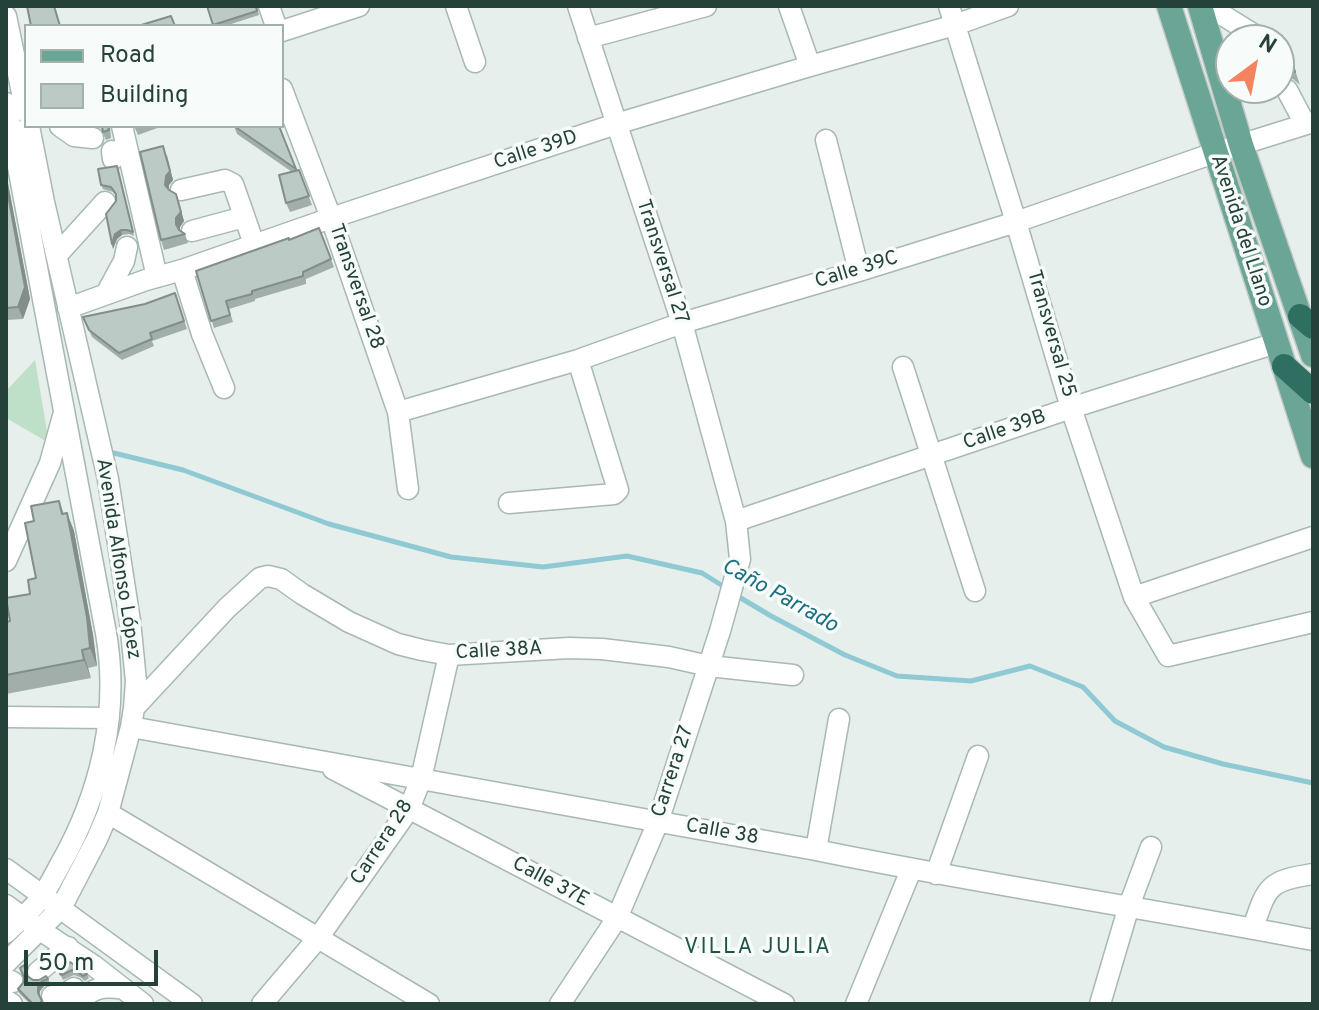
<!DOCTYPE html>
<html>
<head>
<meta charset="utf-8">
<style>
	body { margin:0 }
	#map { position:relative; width:1319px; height:1010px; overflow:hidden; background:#e6efeb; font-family:Overpass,sans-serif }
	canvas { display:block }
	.frame { position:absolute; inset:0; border:8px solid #24423a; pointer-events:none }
	.legend { position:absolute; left:24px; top:24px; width:260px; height:104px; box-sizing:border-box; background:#f7fbf9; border:2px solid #a3b1ad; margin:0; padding:10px 14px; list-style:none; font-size:24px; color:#24423a }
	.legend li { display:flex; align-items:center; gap:16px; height:40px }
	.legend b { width:40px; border:2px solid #a3b1ad }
	.north { position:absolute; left:1215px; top:24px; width:80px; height:80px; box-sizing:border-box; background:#f7fbf9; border:2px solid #a3b1ad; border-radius:50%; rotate:32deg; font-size:22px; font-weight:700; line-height:32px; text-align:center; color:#24423a }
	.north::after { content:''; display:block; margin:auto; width:28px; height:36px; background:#f4845f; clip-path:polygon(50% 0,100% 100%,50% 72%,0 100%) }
	.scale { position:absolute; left:24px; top:950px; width:134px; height:36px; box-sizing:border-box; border:4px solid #24423a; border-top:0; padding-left:10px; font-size:24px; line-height:28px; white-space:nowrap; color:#24423a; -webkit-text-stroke:6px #f7fbf9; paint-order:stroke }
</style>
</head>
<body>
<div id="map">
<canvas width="1319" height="1010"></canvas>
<div class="frame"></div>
<ul class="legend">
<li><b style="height:10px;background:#6aa596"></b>Road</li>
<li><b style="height:22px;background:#bbcac4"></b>Building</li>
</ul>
<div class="north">N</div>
<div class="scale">50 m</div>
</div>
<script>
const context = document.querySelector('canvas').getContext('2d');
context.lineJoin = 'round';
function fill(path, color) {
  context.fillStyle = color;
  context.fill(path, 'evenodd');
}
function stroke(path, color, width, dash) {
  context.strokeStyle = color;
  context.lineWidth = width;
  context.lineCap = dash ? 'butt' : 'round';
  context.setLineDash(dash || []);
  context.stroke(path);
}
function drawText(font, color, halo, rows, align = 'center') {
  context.font = font + ' Overpass,sans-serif';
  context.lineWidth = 7;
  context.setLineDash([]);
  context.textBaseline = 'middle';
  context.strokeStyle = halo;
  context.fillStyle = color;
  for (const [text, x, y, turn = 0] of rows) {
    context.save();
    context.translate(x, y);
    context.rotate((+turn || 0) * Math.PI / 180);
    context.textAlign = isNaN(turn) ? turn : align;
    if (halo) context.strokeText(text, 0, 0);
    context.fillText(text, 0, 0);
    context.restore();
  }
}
const green = new Path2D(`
	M35,360L49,443L6,418V391Z`);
const stream = new Path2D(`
	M114,453L183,470L329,524L451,557L543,567L627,556L702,573L726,588
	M734,594L771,616L845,655L897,676L971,681L1030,666L1083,687L1115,721L1164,747L1223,764L1313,783`);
const minor = new Path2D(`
	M269,6L276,26
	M456,6L475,62
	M789,6L810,66
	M949,6L1016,222L1071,408L1134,597L1168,656L1313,622
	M1208,6L1253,34L1258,40
	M6,16L26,112
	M282,31L359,6
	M588,38L706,6
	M282,89L331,218L398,412L408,489
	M1287,90L1305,124
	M6,103L106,633C120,714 100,795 60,865C54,876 48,888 41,898C31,911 18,921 6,933
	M60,126L74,136L93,138
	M122,126L157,277
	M826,140L859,271
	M112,151L113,159
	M181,190L225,180L233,184L254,244
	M192,231L244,217
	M57,255L105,202
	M182,270L202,334L224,388
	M106,294L124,261L127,247
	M68,308L146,280L182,270L331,218L616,124L810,66L955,25L1008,6
	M903,367L975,591
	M398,412L578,360L682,323L859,271L1016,222L1214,153L1313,122
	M509,503L614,494L618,490L578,360
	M736,521L1071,408L1276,343
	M6,561L50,463L63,416
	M1134,597L1313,537
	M134,708L227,608L260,578L268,576L281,579L302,594L349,622L398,644L422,650L449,655L569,648L602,649L669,657L709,666L793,675
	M6,717L109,718
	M131,727L816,850C981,884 1148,908 1313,940
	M333,769L784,1004
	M108,813L429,1004
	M816,850L839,719
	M6,869L192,1004
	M936,874L978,756
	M6,905L40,930L93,965L143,1004
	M1253,928C1267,886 1268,881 1313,874
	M6,963L61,908L97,839L108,813L131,727L134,708L136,681L130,621L108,479L44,202L29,126
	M38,972L68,947
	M6,979L13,982
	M52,996L64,995L74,988
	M6,1000L12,1004
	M76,1004C93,988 101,985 124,989
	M262,1004L318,938L409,809L421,779L449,655
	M560,1004L617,918L658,822L720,631L740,559L736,521L682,323L578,6
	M856,1004L911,870
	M1100,1004L1129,906L1151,847`);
const major = new Path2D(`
	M1169,6L1313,456
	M1200,6L1241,145L1313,355`);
const highway = new Path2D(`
	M1300,316L1313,327
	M1284,366L1313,392`);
const wall = new Path2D(`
	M207,6H257L259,15L225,26H213Z
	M1288,48L1292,61L1300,85L1293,79L1282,78L1279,81V50Z
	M1263,88H1275V93L1266,96Z
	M95,126H110L111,138L106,140L101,128Z
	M134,126H163L138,135Z
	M234,126H279L297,171L299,170L312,205L290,212L286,203L292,172L237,134Z
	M167,155L173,180L169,185V190L179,203L184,221L180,227V231L185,234L188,243L164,250L161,240Z
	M117,166L134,236L129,234L122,235L117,239L113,249L112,244L116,196L113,192L103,189L101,185Z
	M6,173L30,299L23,319L6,320Z
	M319,228L334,267L306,279V284L255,299V301L229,309L233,322L214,328L196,271L289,240Z
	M175,293L187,329L152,341L154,346L122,360L92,337L83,317L145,304Z
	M59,501L64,514L67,513L74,531L93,635L97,666L88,668L91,678L6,694V622L10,621L30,594L36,578L34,521Z
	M70,962L87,974L89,978L85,981L80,977L74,975L63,980L60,974Z
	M24,965L27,976L33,980L48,979L50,983L44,986L40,991L39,996L43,1004H30L19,993L18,989L23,983Z`);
const shadedWall = new Path2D(`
	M163,146L173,180L169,185V194L165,185Z
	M6,173L30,299L23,319L18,307L6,184Z
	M176,194L184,221L180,227L179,234L176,224Z
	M121,230L122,235L117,239L113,249L112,244L115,234Z
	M67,513L74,531L93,635L97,666L90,648Z
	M82,650L88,668L91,678L84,660Z
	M42,981L44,986L40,991L39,998L38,993V987Z`);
const building = new Path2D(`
	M27,6H54L60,26H31Z
	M207,6H256L257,11L213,25Z
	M171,16L175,26H138Z
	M1265,31L1268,40H1248L1247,38L1256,39L1262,36Z
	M1288,48L1295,72L1288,65H1279V50Z
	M102,126H108L109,130L103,132Z
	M234,126H279L296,169Z
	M163,146L170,171L166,176L165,185L169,190L176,194L181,212L176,218V224L179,230L185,234L161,240L140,152Z
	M117,166L133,232L127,230H121L115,234L112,244L106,214L116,201V194L111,187L101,185L98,169Z
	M299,170L309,196L286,203L279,175Z
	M6,184L25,287L18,307L6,308Z
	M319,228L331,259L303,272V276L252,291V294L226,301L230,315L211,321L196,271L272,244L289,238V240Z
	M175,293L184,321L150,333L152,339L119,353L89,330L83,317L145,304Z
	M59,501L62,514L67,513L87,617L90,648L82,650L84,660L6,675V622L10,621L6,598L30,594L28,580L36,578L25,523L34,521L31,506Z
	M70,962L87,974L83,976L78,972L72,970L62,975L60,974Z
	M24,965L26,975L33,980H39L46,976L48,979L42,981L38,987V993L42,1001L39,1004H33L18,989L23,983L24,977L20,968Z`);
const streetNames = [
	["Calle 39D",536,151,-18],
	["Avenida del Llano",1240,231,72],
	["Transversal 27",661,262,72],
	["Calle 39C",857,271,-17],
	["Transversal 28",355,287,71],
	["Transversal 25",1050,334,74],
	["Calle 39B",1005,431,-19],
	["Avenida Alfonso López",117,559,81],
	["Calle 38A",499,652,-3],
	["Carrera 27",674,772,-72],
	["Calle 38",722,833,10],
	["Carrera 28",383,843,-57],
	["Calle 37E",550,883,28]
];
const waterNames = [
	["Caño Parrado",779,597,29]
];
const neighbourhoodNames = [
	["VILLA JULIA",758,949]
];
fill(green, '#bfe0c8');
stroke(stream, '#8ec9d4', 5);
stroke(minor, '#a8b8b2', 23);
stroke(major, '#c2cac8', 27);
stroke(highway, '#c2cac8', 27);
stroke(minor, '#fff', 20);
stroke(major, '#6aa596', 24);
stroke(highway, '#2f6f62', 24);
fill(wall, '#a1aea9');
fill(shadedWall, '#838d89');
fill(building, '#bbcac4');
stroke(building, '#838d89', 2);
drawText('20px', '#24423a', '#f7fbf9', streetNames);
drawText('italic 22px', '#1c6f80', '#f7fbf9', waterNames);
context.letterSpacing = '2px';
drawText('22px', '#1f5548', '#f7fbf9', neighbourhoodNames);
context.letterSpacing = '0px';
</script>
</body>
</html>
